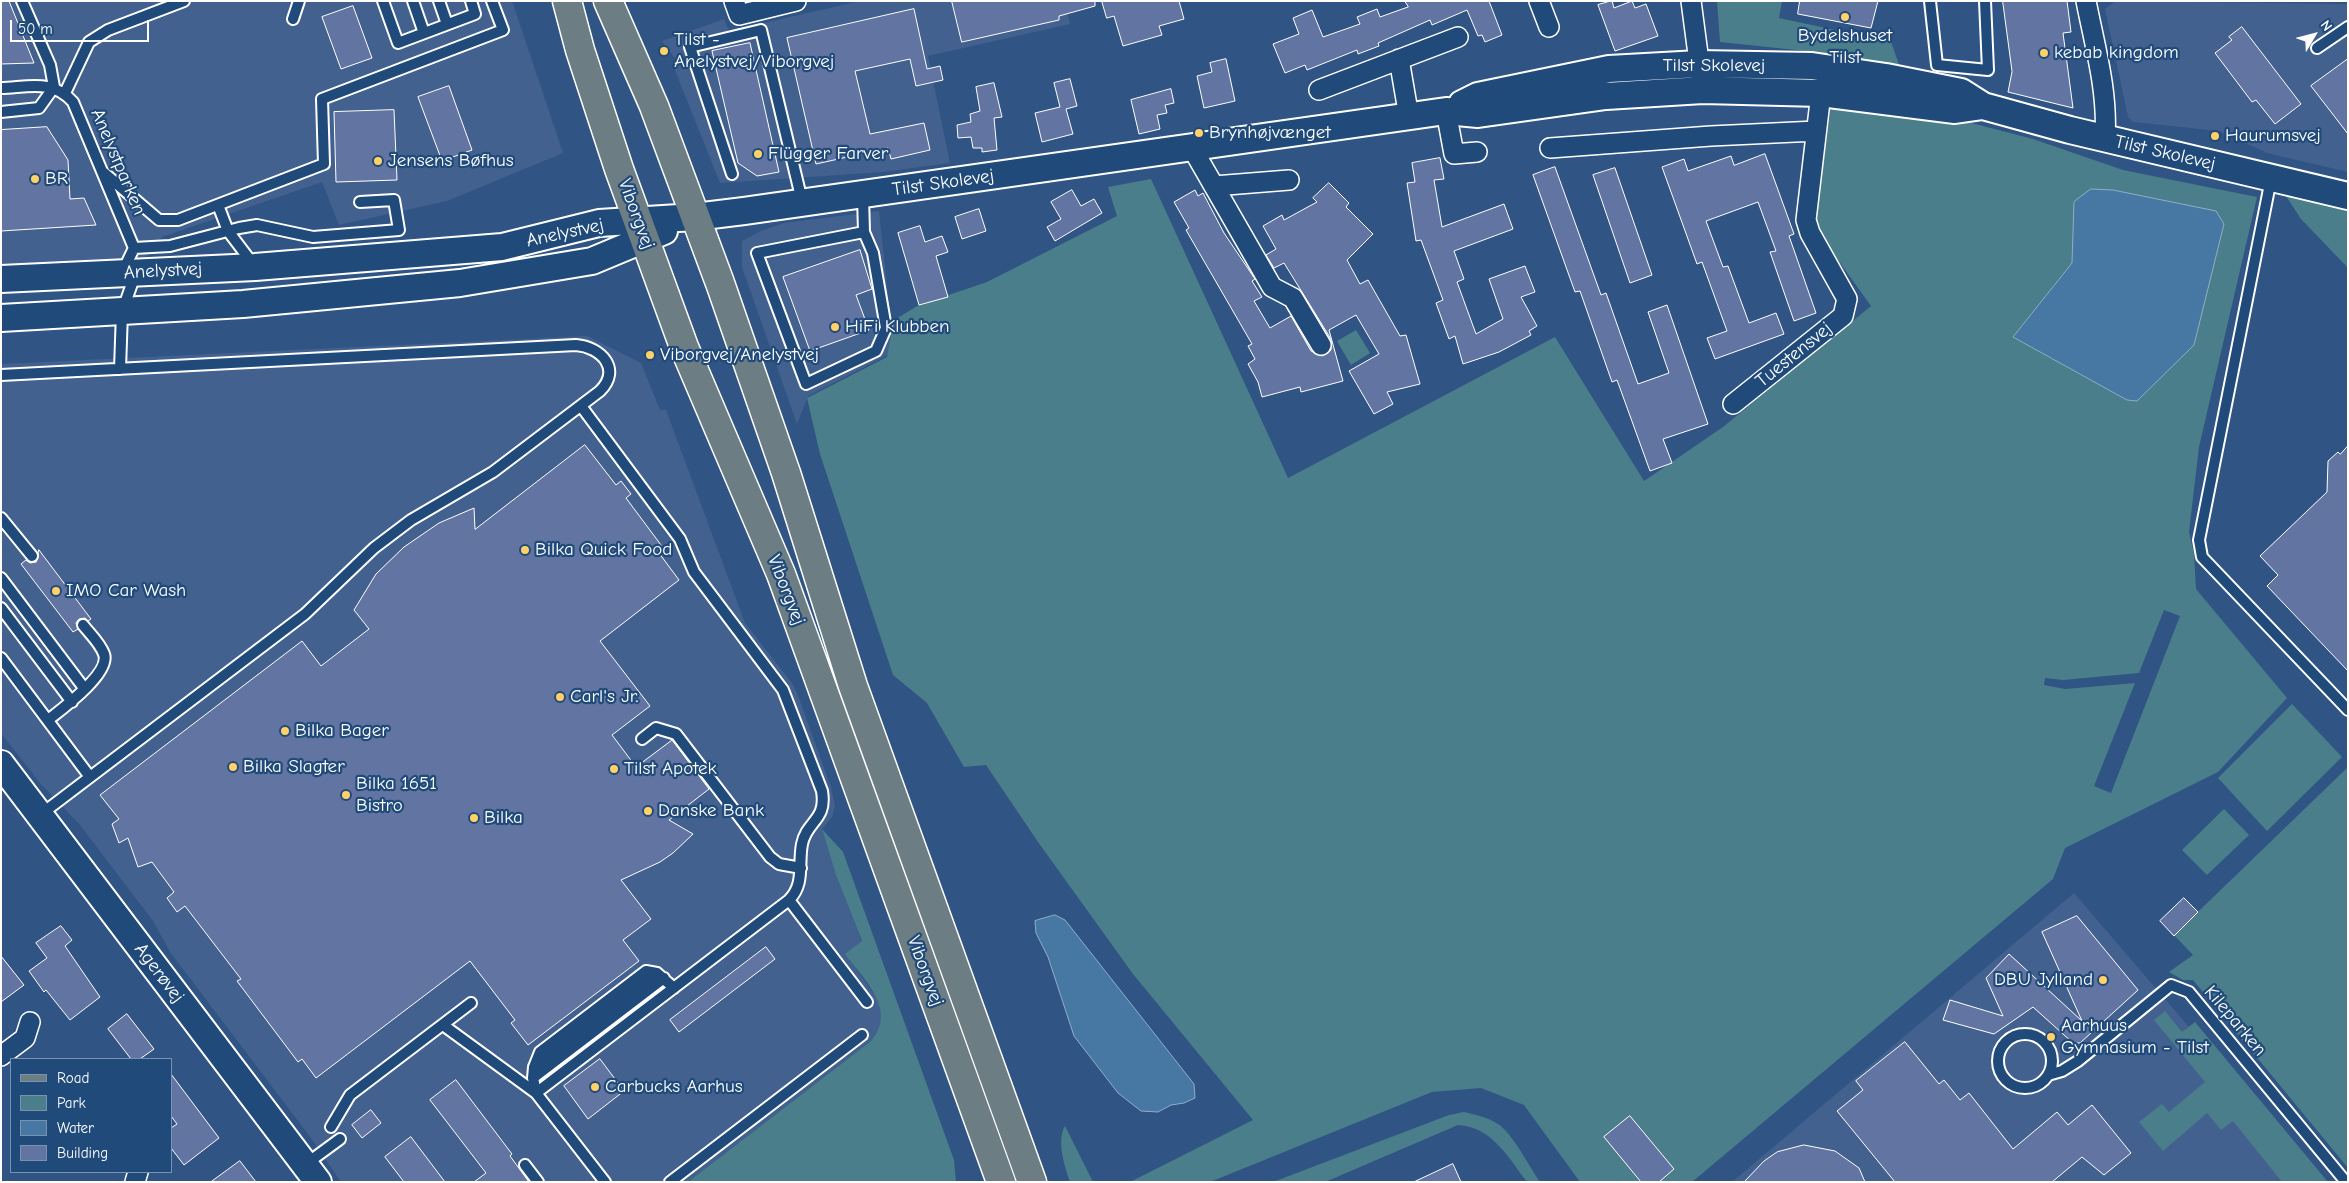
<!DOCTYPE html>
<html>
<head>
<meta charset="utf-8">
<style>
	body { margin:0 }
	#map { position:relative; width:2349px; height:1183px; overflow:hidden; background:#305484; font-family:"Comic Neue",sans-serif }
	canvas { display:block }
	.frame { position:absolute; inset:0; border:2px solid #fff; pointer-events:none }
	.legend { position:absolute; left:10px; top:1058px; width:162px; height:115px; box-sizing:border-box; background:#1f4a7a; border:1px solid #7992af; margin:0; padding:6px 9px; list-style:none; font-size:15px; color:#fff }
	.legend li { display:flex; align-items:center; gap:10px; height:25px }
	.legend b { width:25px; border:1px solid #7992af }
	.north { position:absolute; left:2289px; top:10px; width:50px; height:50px; -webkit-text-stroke:4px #1f4a7a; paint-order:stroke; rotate:53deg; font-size:14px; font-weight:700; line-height:20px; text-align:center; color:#fff }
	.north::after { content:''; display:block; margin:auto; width:18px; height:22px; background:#fff; clip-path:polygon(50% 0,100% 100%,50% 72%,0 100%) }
	.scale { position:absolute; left:10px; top:20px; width:139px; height:22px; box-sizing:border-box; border:2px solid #fff; border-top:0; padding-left:6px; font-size:15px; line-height:18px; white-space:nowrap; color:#fff; -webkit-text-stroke:4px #1f4a7a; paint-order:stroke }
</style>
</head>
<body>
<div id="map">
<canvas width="2349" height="1183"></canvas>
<div class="frame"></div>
<ul class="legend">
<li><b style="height:6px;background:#6d7d84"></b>Road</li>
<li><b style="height:14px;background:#4a7e8b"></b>Park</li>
<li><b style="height:14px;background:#4678a3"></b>Water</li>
<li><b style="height:14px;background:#6274a1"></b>Building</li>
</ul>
<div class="north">N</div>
<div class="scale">50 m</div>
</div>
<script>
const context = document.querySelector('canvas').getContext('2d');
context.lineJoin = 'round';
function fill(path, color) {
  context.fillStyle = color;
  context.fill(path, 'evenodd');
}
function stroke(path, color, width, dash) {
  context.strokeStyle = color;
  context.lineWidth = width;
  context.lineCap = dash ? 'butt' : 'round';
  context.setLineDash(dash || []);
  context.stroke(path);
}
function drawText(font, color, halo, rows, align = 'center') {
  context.font = font + ' "Comic Neue",sans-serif';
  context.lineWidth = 4.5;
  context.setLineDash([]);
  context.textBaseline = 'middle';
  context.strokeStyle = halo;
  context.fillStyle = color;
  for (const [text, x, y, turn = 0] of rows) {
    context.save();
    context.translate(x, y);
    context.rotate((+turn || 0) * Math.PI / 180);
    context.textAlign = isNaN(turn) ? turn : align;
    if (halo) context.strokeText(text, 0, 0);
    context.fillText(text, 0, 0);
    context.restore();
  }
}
const built = new Path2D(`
	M1,1H512L563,153L447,201L339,225L322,182L162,237L139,266L76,269L1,264Z
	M860,1H1064L1070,24L928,56L950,163L883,172L720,183L672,63L675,59L662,41L724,19L729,31Z
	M2116,1L2348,4V172L2267,153L2219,131L2133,122L2128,117L2105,9Z
	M879,211L894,352L808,396L797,424L742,267V241L763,230L784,223Z
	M587,336L641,363L660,410H666L745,623L792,683L797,693L831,787L835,806L832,817L822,829L836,875L862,942L846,955L877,998L881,1006V1024L878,1034L871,1041L688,1182H341L311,1138L170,952L153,921L80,825L40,783L1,733V364Z
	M2074,893L2322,1182H1732Z`);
const green = new Path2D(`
	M1717,1H1782L1779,18L1891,42L1901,70L1834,54L1720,42Z
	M1831,105L1952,118L2033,139L2123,170L2257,197L2199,447L2189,532L2194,554L2196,589L2287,698L2218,772L2065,848L2053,879L1692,1182H1580L1524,1105L1481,1088L1432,1092L1210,1182H1130L1253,1120L1133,974L1038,842L986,765L964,767L927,703L893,675L820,454L807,398L887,357L894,320L919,305L987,282L1117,216L1108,187L1151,179L1288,478L1555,337L1644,481L1723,427L1871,306L1825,242L1816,219ZM2072,263L2137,401L2127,400L2013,337ZM2164,610L2180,616L2111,793L2094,786L2135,683L2065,689L2044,685L2045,678L2063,680L2139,673Z
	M2286,196L2348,210V268L2301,219Z
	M1356,330L1370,353L1351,365L1337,341Z
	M2292,704L2342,757L2267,831L2218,778Z
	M2348,767V1168L2193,980H2183L2169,972L2193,955L2174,935Z
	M2224,809L2249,835L2207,875L2182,850Z
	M822,829L843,852L954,1160L956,1182H688L871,1041C898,1010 864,980 845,954L862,941L836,875Z
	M2165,1011L2182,1032L2195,1022L2328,1182H2282L2233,1121L2221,1130L2207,1113L2163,1151L2139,1122L2162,1104L2169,1112L2205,1082L2154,1020Z
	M1464,1112C1476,1115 1487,1117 1498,1124C1513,1134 1529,1166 1540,1182H1527C1508,1157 1492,1127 1458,1125L1325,1182H1273L1449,1115Z
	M1065,1126L1093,1182H1070C1065,1167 1056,1141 1065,1126Z`);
const water = new Path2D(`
	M2091,189L2113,190L2216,211L2224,224L2194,345L2137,401L2127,400L2013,337L2072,263L2074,202Z
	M1055,915L1065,920L1194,1084L1195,1098L1184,1103L1171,1105L1158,1112L1141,1111L1118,1093L1074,1036L1048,957L1036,933L1035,921Z`);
const building = new Path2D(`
	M1,1H9L34,63L1,64Z
	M952,1H1095V6L1059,16V20L962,42Z
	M1102,1H1179L1184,19L1159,26L1162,35L1123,46L1114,16L1107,18Z
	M1405,1H1489L1502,35L1485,42L1482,35L1478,36L1467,10L1432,25L1430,20L1378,43L1379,46L1358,54L1357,50L1307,70L1305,65L1285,73L1273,44L1299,34L1293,18L1312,10L1323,37L1360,24L1357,17L1377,9L1380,17L1408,7Z
	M1612,1L1614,8L1632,1L1635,8L1646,4L1658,36L1615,51L1598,5Z
	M1800,1H1878L1871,28L1798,14Z
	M2003,1H2067L2071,32L2063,33L2073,108L2008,92L2012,72Z
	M353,6L372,58L341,69L322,17Z
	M914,9L927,69L940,66L943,80L916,86L910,59L855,71L870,134L924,123L930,150L891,159L888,148L816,164L787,38Z
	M2242,27L2301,104L2275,124L2256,100L2252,102L2215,53L2232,40L2229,37Z
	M750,43L779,172L757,176L738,163L712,51Z
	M1226,59L1235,101L1204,108L1197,76L1212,72L1210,63Z
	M2348,59V134L2311,86Z
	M1070,79L1077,106L1066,109L1073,134L1042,142L1035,113L1060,107L1054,83Z
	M994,83L1002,117L994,118L997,150L982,152V148H973L971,137L958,138L957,125L971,122L970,114L980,111L976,87Z
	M449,86L472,150L442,161L418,97Z
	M1171,89L1174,103L1165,105L1167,113L1157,115L1160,129L1139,134L1131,100Z
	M394,110L397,180L336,182L334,112Z
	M47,127L68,160L70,199L84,198L96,225L1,231V130Z
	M1765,154L1794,234L1789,236L1816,313L1794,321L1770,252L1776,251L1758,202L1706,221L1723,267L1728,266L1749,323L1776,313L1784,334L1715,359L1707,338L1727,331L1702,262L1697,264L1662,167L1684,159L1688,171L1731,156L1734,165Z
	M1440,158L1444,179L1434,180L1442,227L1504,204L1513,229L1454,251L1464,279L1457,282L1476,334L1503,319L1489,279L1525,266L1535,292L1521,297L1537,326L1529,331L1531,335L1499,352L1463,364L1455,336L1449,339L1436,303L1443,300L1421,240L1416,241L1407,183L1415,182L1412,163Z
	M1555,167L1601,295L1606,293L1638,384L1669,373L1648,312L1667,305L1708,424L1663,439L1672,463L1650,471L1617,380L1612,382L1580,291L1575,292L1533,175Z
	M1615,168L1652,275L1630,283L1593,175Z
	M1329,183L1349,203L1346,207L1373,234L1347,260L1360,284L1368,280L1400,336L1406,335L1420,384L1387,392L1393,404L1374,414L1349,371L1379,354L1356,315L1329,330L1343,381L1301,392L1300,387L1262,397L1258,382L1248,364L1255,359L1248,346L1252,344L1186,230L1189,228L1174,202L1195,190L1198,196L1203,193L1224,233L1255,279L1252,281L1262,297L1254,301L1270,328L1291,316L1311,351L1322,356L1331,350V339L1284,263L1274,268L1266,255L1276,249L1263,226L1282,215L1284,220L1317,202L1313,198Z
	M1072,190L1081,206L1094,199L1102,213L1055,241L1047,227L1061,219L1051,202Z
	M979,209L986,231L962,239L955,217Z
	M920,226L925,242L942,236L948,252L936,256L948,297L919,305L898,233Z
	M860,250L872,289L856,295L869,330L810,351L783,277Z
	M585,445L616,485L621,481L631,494L626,498L664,549L659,553L679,580L600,641L650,706L612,735L636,767L672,740L709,789L669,820L693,834L673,853L660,862L621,880L651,919L623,940L639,961L528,1045L511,1023L515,1020L470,961L316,1078L302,1059L298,1062L237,981L241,979L185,906L177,912L167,898L174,892L152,862L138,867L128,838L119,843L112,824L119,819L100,795L302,641L321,666L369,629L354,610L376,574L404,547L439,523L474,508L475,529Z
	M2348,446V671L2267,586L2278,575L2260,556L2327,492L2328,461L2338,452L2340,454Z
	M39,550L91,619L88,621L85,618L79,619L76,623L78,629L73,632L21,564L26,560L30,563L36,562Z
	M2184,898L2198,912L2174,936L2160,921Z
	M2077,916L2138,990L2080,1043H2073L2033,1007L1994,1034L1943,1020L1950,1000L2003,1016L1986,978L2009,954L2082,1021L2042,932Z
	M61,926L72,940L65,946L100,997L70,1020L46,990L44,992L29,971L47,958L36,943Z
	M766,947L775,959L679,1032L670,1020Z
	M1,956L24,985L1,1002Z
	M127,1014L154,1049L140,1059H131L108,1029Z
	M1905,1042L1939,1084L1944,1080L1960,1100L1969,1093L2013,1149L2057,1112L2068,1125L2092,1105L2131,1153L2104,1175L2082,1157L2052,1182H1895L1837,1111L1863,1090L1856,1081Z
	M600,1059L624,1091L588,1119L564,1086Z
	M171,1074L219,1138L184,1165L171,1148V1128L177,1124L171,1116Z
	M456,1080L512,1154L510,1156L529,1182H474L486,1173L430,1100Z
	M371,1110L381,1123L362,1138L352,1125Z
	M1630,1116L1674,1169L1659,1182H1641L1604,1137Z
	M411,1137L445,1182H404L385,1157Z
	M1804,1145L1835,1151L1859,1168L1865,1182H1744L1764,1161L1777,1152Z
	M240,1161L256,1182H211Z
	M1453,1164L1461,1182H1414Z`);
const lane = new Path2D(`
	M383,1L398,43L475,14L471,1
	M413,1L424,33
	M439,1L447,24
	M1930,1L1937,65L1988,70L1985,1
	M293,19L299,1
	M2317,48L2348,27
	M1,88C29,87 53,79 73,102L134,248L123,271
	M65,93L89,42L108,30L184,1
	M1,112L39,108L54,87L50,65L22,1
	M103,172L159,220H178L324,164L322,99L503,30L492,1
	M732,174L690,47L761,30L802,201
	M2271,179L2199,540L2202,557L2348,710
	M863,196L864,232L873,253L886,328L876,351L806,384L757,253L864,232
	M218,205L228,231L253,264
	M134,248L170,246L239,228L257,225L313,237L399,230L394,200L360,202
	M120,369L122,312L135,275
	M1,375L576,345C601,347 622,369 600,391L493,472L411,520L374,548L305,614L40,815
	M1,518L32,556
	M1,578L84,688
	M1,608L72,702
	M1,658L90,777
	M48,720C62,709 111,673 104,654C100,643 90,634 83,625
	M642,739L656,728L676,734L770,857L779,864L801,868
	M789,900L867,1002
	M443,1025L536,1093L605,1182
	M1998 1061a27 27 0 1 1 54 0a27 27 0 1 1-54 0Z
	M534,1067L657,973
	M2048,1075L2062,1071L2078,1061L2171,985L2189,992L2346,1182
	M533,1078L664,978
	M536,1093L789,900C805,884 798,865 802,844C807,820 827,821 822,791L783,690L694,572L680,539L581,406
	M536,1093L533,1078L534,1067L540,1052L646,971L657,973L674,988
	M331,1127L350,1095L471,1003
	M306,1164L340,1139
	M525,1165L538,1182
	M670,1182L862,1035`);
const street = new Path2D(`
	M734,1L739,15L796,1
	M1539,1L1549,27
	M1691,1L1701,77
	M2086,1C2095,47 2108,91 2105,138
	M1399,59L1409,117
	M1319,90L1458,37
	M1446,111L1454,154L1477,152
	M1192,148L1272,287L1293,298L1321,345
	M1550,148L1711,136L1816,131
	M1214,186L1289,180
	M1733,404L1843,316L1847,299L1810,233L1806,220L1821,93
	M1,1056L25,1038L30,1022
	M135,1182L138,1172`);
const secondary = new Path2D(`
	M1462,104L1478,96L1609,69L1699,64L1812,66L1886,77L1961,92L1983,106L2070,130L2348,196
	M1,279L255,267L502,247L599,223L695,217L744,211L1446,111L1478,114L1606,96L1703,90L1821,93L1955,110L1983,106
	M1,318L243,304L460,283L592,261L664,231
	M1,764L318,1182`);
const primary = new Path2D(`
	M567,1L580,50L619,169L684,347L781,574L1001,1182
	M608,1L654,106L720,283L786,473L853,686L1032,1182`);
const markers = [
	[1845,17,5,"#ffd166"],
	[664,51,5,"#ffd166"],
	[2044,53,5,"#ffd166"],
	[1199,133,5,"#ffd166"],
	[2215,136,5,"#ffd166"],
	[758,154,5,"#ffd166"],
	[378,161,5,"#ffd166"],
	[35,179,5,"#ffd166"],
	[835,327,5,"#ffd166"],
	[650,355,5,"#ffd166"],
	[525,550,5,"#ffd166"],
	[56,591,5,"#ffd166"],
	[560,697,5,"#ffd166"],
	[285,731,5,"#ffd166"],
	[233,767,5,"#ffd166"],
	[614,769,5,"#ffd166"],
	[346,795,5,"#ffd166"],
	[648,811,5,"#ffd166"],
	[474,818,5,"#ffd166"],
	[2103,980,5,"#ffd166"],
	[2051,1037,5,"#ffd166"],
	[595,1087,5,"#ffd166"]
];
const poiNames = [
	["Bydelshuset",1845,36,"center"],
	["Tilst",1845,58,"center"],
	["Tilst -",674,40],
	["Anelystvej/Viborgvej",674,62],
	["kebab kingdom",2054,53],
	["Brynhøjvænget",1209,133],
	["Haurumsvej",2225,136],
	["Flügger Farver",768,154],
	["Jensens Bøfhus",388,161],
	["BR",45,179],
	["HiFi Klubben",845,327],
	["Viborgvej/Anelystvej",660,355],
	["Bilka Quick Food",535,550],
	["IMO Car Wash",66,591],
	["Carl's Jr.",570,697],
	["Bilka Bager",295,731],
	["Bilka Slagter",243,767],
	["Tilst Apotek",624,769],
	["Bilka 1651",356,784],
	["Bistro",356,806],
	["Danske Bank",658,811],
	["Bilka",484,818],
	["DBU Jylland",2093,980,"right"],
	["Aarhuus",2061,1026],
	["Gymnasium - Tilst",2061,1048],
	["Carbucks Aarhus",605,1087]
];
const streetNames = [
	["Tilst Skolevej",1714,66],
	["Tilst Skolevej",2165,153,13],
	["Anelystparken",118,162,67],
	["Tilst Skolevej",943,183,-8],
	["Viborgvej",636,214,70],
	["Anelystvej",565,233,-12],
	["Anelystvej",163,271,-3],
	["Tuestensvej",1794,355,-39],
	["Viborgvej",786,590,69],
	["Viborgvej",925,971,70],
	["Agerøvej",159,973,53],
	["Kileparken",2235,1021,50]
];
fill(built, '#43618f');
fill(green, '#4a7e8b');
fill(water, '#4678a3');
stroke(water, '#90aec8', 1);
fill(building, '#6274a1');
stroke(building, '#fff', 1);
stroke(lane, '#fff', 14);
stroke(street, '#fff', 22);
stroke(secondary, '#fff', 30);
stroke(primary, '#fff', 31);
stroke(lane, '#1f4a7a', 10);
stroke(street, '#1f4a7a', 19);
stroke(secondary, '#1f4a7a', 26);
stroke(primary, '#6d7d84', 28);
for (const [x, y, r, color] of markers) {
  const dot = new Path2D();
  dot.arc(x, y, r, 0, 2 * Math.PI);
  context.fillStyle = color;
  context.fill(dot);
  stroke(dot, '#1f4a7a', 2);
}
drawText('19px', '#fff', '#1f4a7a', poiNames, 'left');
drawText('19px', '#fff', '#1f4a7a', streetNames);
</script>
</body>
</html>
